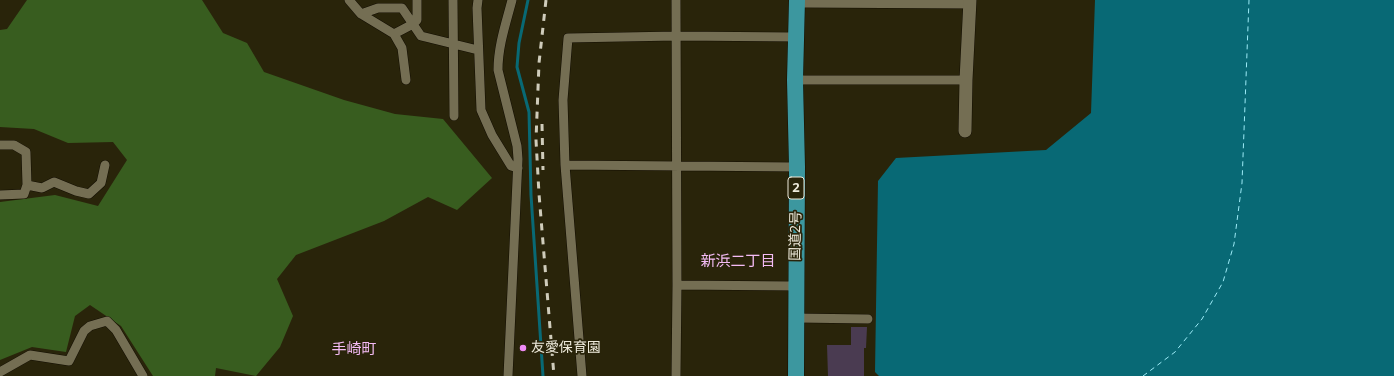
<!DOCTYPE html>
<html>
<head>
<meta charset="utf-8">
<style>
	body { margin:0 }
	canvas { display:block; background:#29240a }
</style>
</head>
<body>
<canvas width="1394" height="376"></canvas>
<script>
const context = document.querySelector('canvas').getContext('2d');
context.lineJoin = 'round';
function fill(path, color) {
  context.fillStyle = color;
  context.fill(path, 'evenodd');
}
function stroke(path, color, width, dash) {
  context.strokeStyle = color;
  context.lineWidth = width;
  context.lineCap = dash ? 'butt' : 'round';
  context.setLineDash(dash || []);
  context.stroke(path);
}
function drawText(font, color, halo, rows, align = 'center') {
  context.font = font + ' "Open Sans","Noto Sans JP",sans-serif';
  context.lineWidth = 3.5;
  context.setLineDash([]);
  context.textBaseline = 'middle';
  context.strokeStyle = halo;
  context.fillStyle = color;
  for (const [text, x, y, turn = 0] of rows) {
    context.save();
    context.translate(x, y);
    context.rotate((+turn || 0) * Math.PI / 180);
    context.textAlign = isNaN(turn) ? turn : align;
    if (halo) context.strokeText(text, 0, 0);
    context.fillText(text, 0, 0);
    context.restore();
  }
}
const forest = new Path2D(`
	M27,0H202L223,33L247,43L264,72L344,100L395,114L443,119L492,178L457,210L428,197L384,221L296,255L277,279L293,316L280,347L256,376L216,368L215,376H153L121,326L90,305L75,316L66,352L32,347L0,360V202L55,195L98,206L127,160L113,142L68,143L34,129L0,127V30L7,29Z`);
const water = new Path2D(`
	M1095,0H1394V376H879L875,372L878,181L896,158L1046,150L1091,113Z`);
const stream = new Path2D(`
	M528,0L519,43L517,67L529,112L531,195L543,376`);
const ferry = new Path2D(`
	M1143,376L1175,352L1202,319L1223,282L1234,244L1242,183L1249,0`);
const building = new Path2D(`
	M851,327H867L866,348H864V376H828L827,345H851Z`);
const street = new Path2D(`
	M349,0L361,14L378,8H402L421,36L478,50
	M453,0L454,116
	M478,0L477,8L481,110L492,135L511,166L518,168
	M797,3L970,4
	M361,14L394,34L402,48L406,80
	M394,34L413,24L417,20V0
	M795,80H966
	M0,145H14L26,152L27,185L24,194L0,195
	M565,165L797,167
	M27,185L42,188L54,182L76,191L89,194L101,183L105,165
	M677,285L795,286
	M796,318L868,319
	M0,372L30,355L69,361L84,331L90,326L107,321L116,330L143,376
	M508,376L518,159L517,146L498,70C498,46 506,23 512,0
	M582,376L565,165L563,100L568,38L677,36L796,37
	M676,376L677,285L676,0`);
const secondary = new Path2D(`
	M965,131L966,80L970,0`);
const highway = new Path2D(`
	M796,376L797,167L795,80L797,0`);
const rail = new Path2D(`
	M546,0L539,63L536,140L539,194L554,376
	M542,124L543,170`);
const markers = [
	[523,348,4,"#f08bf5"]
];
const shields = [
	[796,188,16]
];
const shieldNames = [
	["2",796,188]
];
const streetNames = [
	["国道2号",796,236,-89]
];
const poiNames = [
	["友愛保育園",531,348]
];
const neighbourhoodNames = [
	["新浜二丁目",738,262],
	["手崎町",354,350]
];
fill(forest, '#385d1f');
fill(water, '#086975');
stroke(stream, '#086975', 3);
stroke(ferry, '#9debf7', 1, [5, 4]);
fill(building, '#4a3b51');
stroke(street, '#120d00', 10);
stroke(secondary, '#120d00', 14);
stroke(highway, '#120d00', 17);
stroke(street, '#746e53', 9);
stroke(secondary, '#746e53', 13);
stroke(highway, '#3c979f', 16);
stroke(rail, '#cfccbb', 3, [7, 7]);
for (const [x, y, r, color] of markers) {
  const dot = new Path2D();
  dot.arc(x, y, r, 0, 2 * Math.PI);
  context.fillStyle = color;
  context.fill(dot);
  stroke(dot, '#29240a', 1.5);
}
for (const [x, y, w] of shields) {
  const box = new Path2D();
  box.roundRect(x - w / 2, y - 11, w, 22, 3);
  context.fillStyle = '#29240a';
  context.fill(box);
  stroke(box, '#edeadb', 1);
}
drawText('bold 13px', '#edeadb', null, shieldNames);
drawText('14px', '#edeadb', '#29240a', streetNames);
drawText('14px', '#edeadb', '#29240a', poiNames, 'left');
drawText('15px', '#f4bbf5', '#29240a', neighbourhoodNames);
</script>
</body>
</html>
